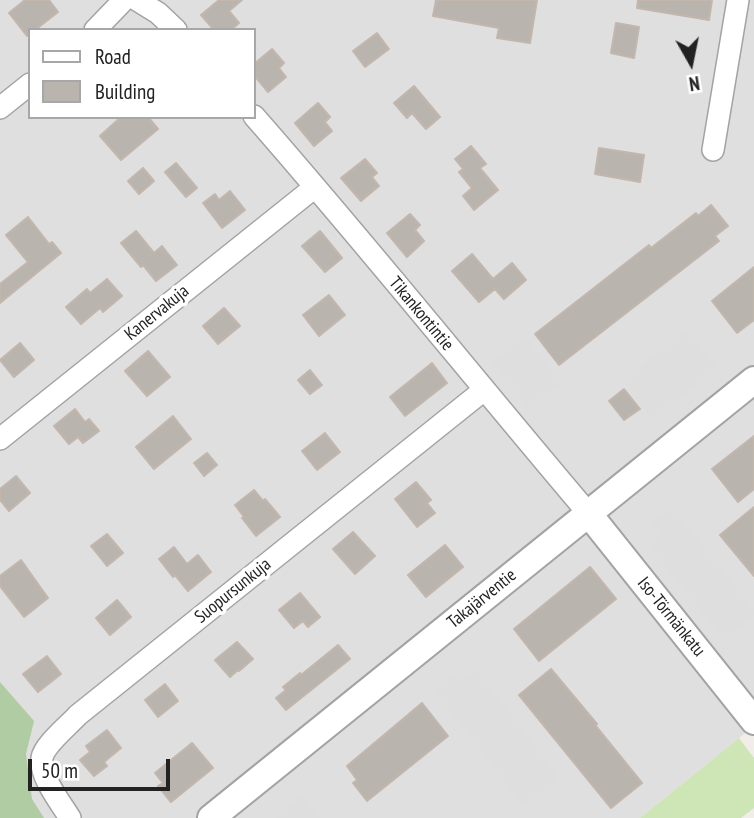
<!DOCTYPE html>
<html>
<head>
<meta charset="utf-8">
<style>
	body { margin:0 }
	#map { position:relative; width:754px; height:818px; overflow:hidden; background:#f1eeea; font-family:"PT Sans Narrow",sans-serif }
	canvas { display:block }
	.legend { position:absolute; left:28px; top:28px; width:228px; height:91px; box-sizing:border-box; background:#fff; border:2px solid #a7a7a7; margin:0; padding:9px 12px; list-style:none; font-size:21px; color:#222 }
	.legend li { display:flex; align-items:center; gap:14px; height:35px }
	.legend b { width:35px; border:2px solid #a7a7a7 }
	.north { position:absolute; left:656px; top:28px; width:70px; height:70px; -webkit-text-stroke:5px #fff; paint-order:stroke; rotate:171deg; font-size:19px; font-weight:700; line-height:28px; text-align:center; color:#222 }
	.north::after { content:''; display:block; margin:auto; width:24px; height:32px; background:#222; clip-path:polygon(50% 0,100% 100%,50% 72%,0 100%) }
	.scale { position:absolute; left:28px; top:759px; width:142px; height:32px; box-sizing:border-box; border:4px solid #222; border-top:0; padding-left:9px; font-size:21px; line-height:24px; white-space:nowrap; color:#222; -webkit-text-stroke:5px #fff; paint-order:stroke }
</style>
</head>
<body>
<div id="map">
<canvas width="754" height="818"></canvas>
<ul class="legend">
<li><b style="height:9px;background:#fff"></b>Road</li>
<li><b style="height:19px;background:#bab4af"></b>Building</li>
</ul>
<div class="north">N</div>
<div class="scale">50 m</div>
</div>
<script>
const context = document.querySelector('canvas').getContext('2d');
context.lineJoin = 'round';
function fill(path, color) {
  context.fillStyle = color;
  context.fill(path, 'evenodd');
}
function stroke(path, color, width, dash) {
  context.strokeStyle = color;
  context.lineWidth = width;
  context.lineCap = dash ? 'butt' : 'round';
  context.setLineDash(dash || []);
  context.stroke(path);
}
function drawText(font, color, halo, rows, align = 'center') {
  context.font = font + ' "PT Sans Narrow",sans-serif';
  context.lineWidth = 7;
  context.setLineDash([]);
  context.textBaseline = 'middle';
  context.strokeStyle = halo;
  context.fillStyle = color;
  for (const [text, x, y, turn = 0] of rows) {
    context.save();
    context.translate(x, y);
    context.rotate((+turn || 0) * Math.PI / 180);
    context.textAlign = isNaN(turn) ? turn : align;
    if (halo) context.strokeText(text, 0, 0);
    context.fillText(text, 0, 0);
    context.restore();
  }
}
const residential = new Path2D(`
	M0,0H754V726L640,818H0ZM30,30H254V117H30Z`);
const grass = new Path2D(`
	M739,738L754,758V808L741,818H640Z`);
const forest = new Path2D(`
	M0,682L34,721L26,754L32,799L44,818H0Z`);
const parking = new Path2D(`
	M686,330L717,368L653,419L623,381Z
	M523,338L561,382L530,408L492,364Z
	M672,507L754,610V615L723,639L647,542L661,532L653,522Z
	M458,671L465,680L477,671L559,778L523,805L434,689Z
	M302,796L321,818H275L285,810Z`);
const building = new Path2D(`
	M25,0H49L58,12L35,30H30V34L27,36L9,13Z
	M219,0H242L229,11L239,23L231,30H214L201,15Z
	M436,0H537L530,43L497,38L499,28L433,16Z
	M638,0H712L709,20L637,8Z
	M616,23L639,27L634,58L611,53Z
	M377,33L389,49L365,67L353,51Z
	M272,49L284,63L279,68L286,77L268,92L254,75V64Z
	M414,86L440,117L426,129L412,113L407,118L394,103Z
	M318,103L330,117L325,122L332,131L314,146L295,123Z
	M121,117H148L158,129L121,160L100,136Z
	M471,146L486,164L480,168L498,190L474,210L463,196L472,188L459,172L463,169L455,159Z
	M599,148L644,155L640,182L595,174Z
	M365,159L377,173L372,177L379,186L361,201L341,178Z
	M176,163L197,188L186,197L165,172Z
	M143,168L154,181L139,194L128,181Z
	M230,191L245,210L222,228L203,203L215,194L219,200Z
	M711,205L728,226L715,236L719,241L559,365L535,334L649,245L651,248L696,213L698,216Z
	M410,214L420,225L415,230L424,241L407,257L387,233Z
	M28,217L49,244L52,242L61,253L0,303V284L28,262L6,235Z
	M136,231L154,253L162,246L177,265L156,281L143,265L141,267L121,243Z
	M320,231L342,258L325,272L302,246Z
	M472,254L493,279L512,263L526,280L504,299L495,289L479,302L452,271Z
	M754,267V320L737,333L712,301Z
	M107,279L122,296L103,312L100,308L81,324L66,307L87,289L90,293Z
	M329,295L345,315L319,336L303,315Z
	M224,308L240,326L218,344L203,326Z
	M20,343L34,360L14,377L0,360Z
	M148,351L170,377L147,396L125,371Z
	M432,363L447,383L405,416L390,397Z
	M310,370L322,385L310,394L298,380Z
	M624,389L640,409L624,420L609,401Z
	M75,409L85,422L89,419L99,431L83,443L78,437L69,444L54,426Z
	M173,416L191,439L154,469L136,447Z
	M325,433L340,452L317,470L302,451Z
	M754,436V489L738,502L712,469Z
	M207,453L217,465L204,476L194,463Z
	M16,476L30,493L9,511L0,500V489Z
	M416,482L431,500L427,503L435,513L417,527L395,499Z
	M254,490L263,501L265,499L280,517L256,536L242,518L244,517L235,505Z
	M754,507V576L720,535Z
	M353,532L375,556L355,574L333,549Z
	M107,534L123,553L107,566L91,546Z
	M445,545L463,567L426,597L408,575Z
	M174,547L187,564L198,555L211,572L188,591L175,575L173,577L159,559Z
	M21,560L48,598L24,617L0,586V576Z
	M590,567L616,599L539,661L514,629Z
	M300,593L320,617L308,627L303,621L294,628L279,610Z
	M117,600L131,617L110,635L96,618Z
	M237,642L253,659L239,671L238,670L230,677L215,660Z
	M338,645L350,659L286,710L276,698L286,690L283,687L300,673L301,675Z
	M47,656L61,674L38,692L23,674Z
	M551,669L597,724L595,725L642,783L611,808L519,695Z
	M165,684L178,701L158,717L145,700Z
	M422,703L448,736L367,801L353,783L357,780L347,766Z
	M107,730L121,748L104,762L107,766L94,776L80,760L90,752L86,746Z
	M192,743L213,768L171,802L158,786L163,783L155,773Z`);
const minor = new Path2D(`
	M137,0L158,13L176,30
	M95,30L124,0
	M0,108L30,84
	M254,116C368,246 476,381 588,513
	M713,150L738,0
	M0,439L315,187
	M70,818C61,803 39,776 42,758C44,745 69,725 78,715L484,390`);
const tertiary = new Path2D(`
	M588,513L754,721
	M211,818L754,380`);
const streetNames = [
	["Kanervakuja",157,313,-39],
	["Tikankontintie",421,314,50],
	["Suopursunkuja",233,591,-39],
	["Takajärventie",482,599,-39],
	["Iso-Törmänkatu",671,617,51]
];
fill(residential, '#e0dfdf');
fill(grass, '#cee6b5');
fill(forest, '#b0cca3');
fill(parking, '#dedede');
fill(building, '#bab4af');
stroke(building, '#c2b6ad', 2);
stroke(minor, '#a3a3a3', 24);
stroke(tertiary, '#a3a3a3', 30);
stroke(minor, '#fff', 21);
stroke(tertiary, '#fff', 26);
drawText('18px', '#222', '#fff', streetNames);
</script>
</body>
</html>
